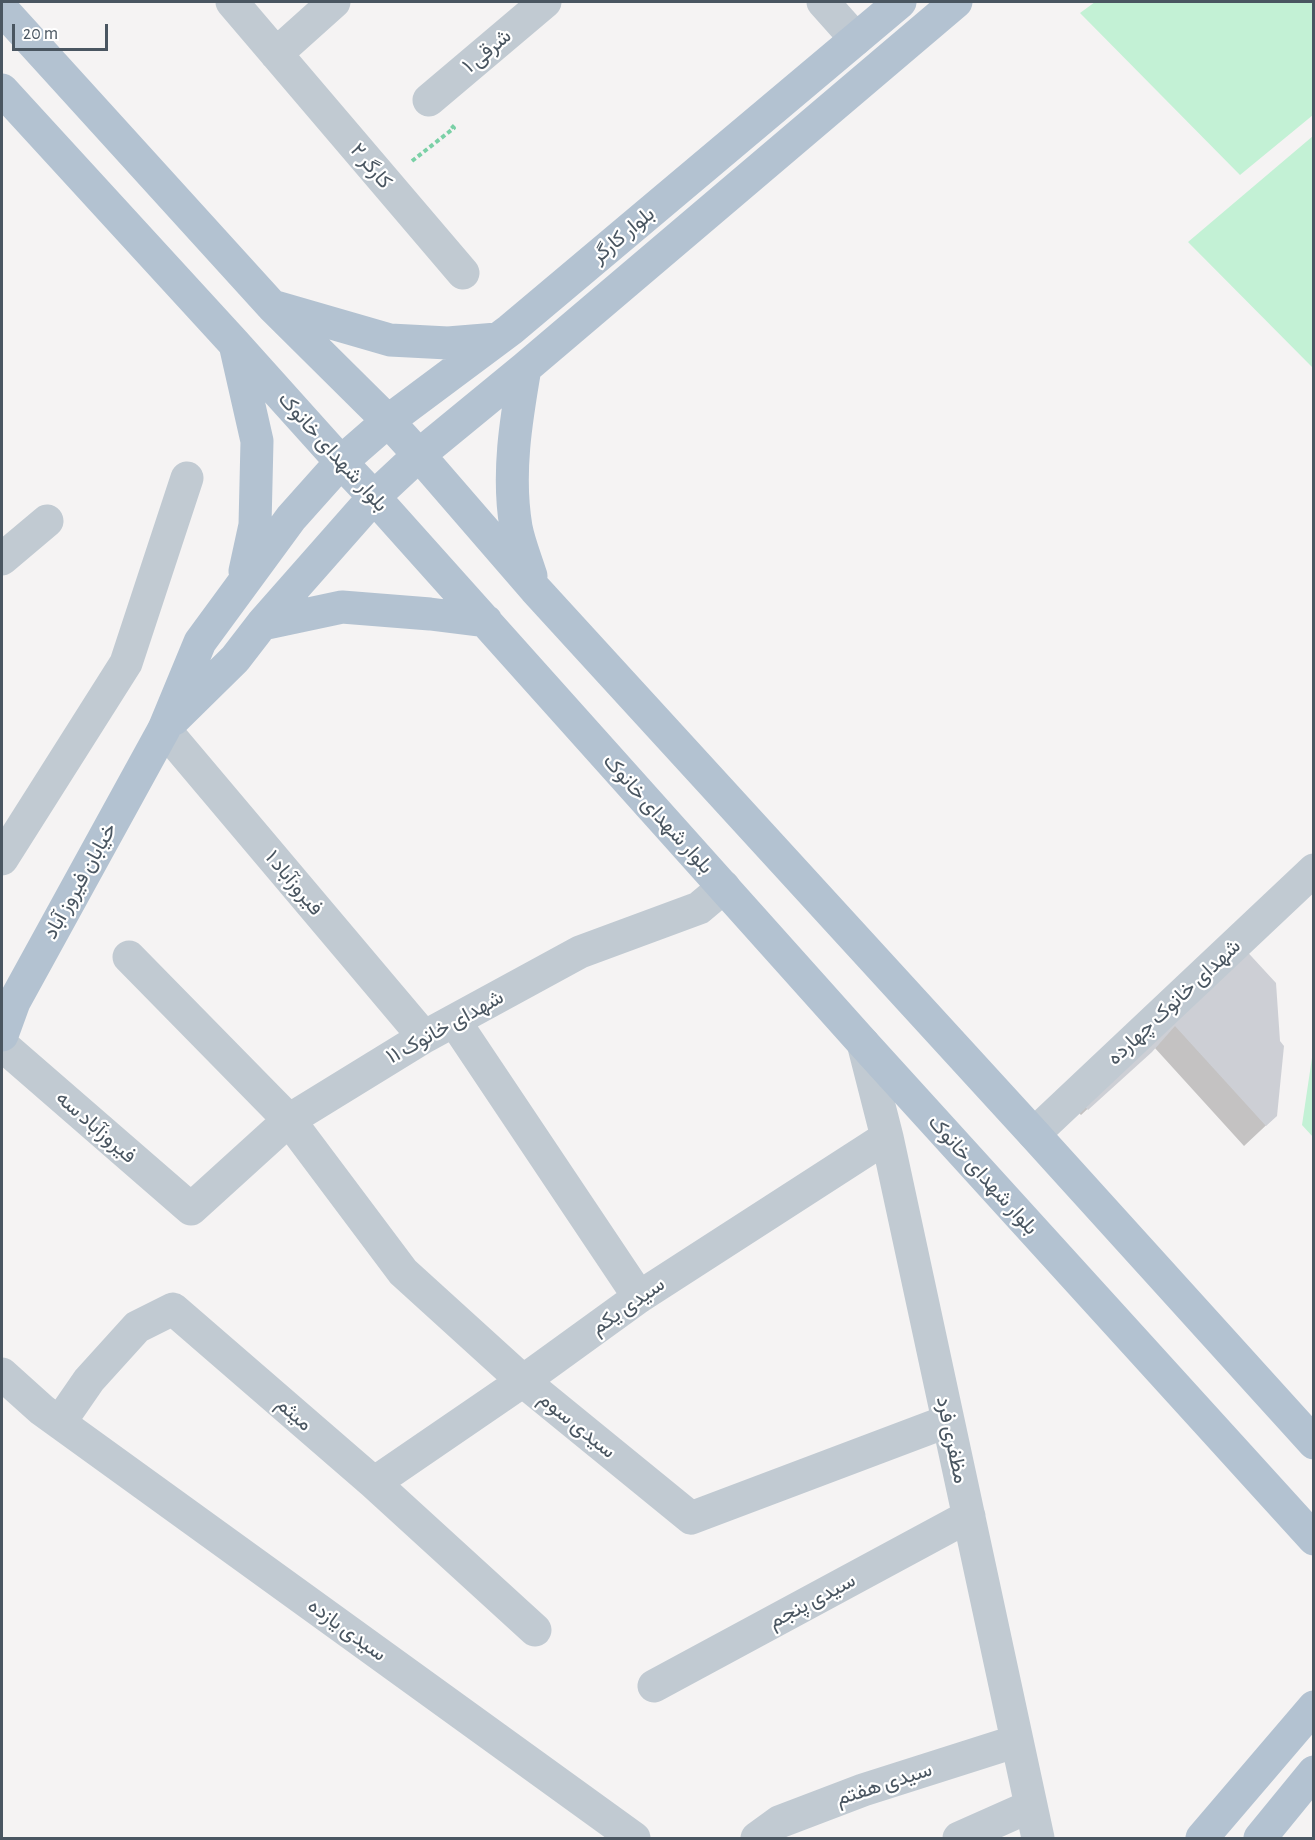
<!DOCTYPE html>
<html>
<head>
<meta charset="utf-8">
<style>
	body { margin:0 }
	#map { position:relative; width:1315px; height:1840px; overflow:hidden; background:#f5f3f3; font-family:"Alegreya Sans",sans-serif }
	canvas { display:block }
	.frame { position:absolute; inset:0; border:3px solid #4a5661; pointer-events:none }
	.scale { position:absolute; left:12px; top:24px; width:96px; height:27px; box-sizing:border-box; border:3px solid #4a5661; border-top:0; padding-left:8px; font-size:18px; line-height:21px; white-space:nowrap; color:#4a5661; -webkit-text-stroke:4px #fff; paint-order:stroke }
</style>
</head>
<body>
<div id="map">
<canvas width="1315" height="1840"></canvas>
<div class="frame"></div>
<div class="scale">20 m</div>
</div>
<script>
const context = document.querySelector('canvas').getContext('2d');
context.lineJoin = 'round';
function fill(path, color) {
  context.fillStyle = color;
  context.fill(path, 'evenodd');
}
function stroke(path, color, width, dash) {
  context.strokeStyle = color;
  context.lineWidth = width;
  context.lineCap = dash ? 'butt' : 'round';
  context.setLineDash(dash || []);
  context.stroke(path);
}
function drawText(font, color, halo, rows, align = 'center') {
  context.font = font + ' "Alegreya Sans",Vazirmatn,sans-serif';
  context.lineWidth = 4.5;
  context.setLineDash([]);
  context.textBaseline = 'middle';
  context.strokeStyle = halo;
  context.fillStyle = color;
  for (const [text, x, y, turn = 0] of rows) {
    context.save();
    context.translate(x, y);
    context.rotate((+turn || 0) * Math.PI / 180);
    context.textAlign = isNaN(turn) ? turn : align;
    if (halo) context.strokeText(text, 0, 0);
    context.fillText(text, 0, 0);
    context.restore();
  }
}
const green = new Path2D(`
	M1095,2H1313V115L1240,175L1080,13Z
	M1313,136V368L1188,242Z
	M1313,1051V1137L1302,1125Z`);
const shadow = new Path2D(`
	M1164,1013L1276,1116L1244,1146L1154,1047L1081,1115L1068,1102Z`);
const building = new Path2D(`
	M1241,945L1276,983L1280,1041L1284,1046L1277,1116L1266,1126L1175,1026L1152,1052L1088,1110L1074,1094Z`);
const path = new Path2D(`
	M412,161L454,128L450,124`);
const minor = new Path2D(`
	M232,2L463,273
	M823,2L856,39
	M276,54L334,2
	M429,100L545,2
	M2,559L47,521
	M164,729L424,1037
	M2,859L126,663L187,478
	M129,957L289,1120L403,1272L523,1381L691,1518L948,1421
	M455,1022L639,1297
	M863,1043L887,1137L1038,1838
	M2,1045L191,1209L289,1120L424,1037L580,952L699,908L724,887
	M1034,1134L1314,870
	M2,1374L42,1410L634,1838
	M60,1422L89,1380L137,1327L173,1309L374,1483L535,1630
	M374,1483L523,1381L639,1297L887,1137
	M654,1686L969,1516
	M757,1838L779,1822L863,1790L1017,1741
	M959,1838L1031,1806`);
const major = new Path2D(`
	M2,9L272,306L388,421L419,455L535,589L1034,1134L1314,1443
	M2,90L234,343L341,462L374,497L863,1043L1314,1539
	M276,307L390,340L448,343L497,339
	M235,344L257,441L255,525L245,571
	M525,368C516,420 507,474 516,527C519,543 526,560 531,576
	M262,624L342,607L430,614L486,621
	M174,719L235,659L262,624L374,497L419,455L525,368L956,2
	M2,1035L14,1002L164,729L200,642L291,518L341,462L388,421L510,330L900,2
	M1202,1838L1314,1707
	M1260,1838L1314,1772`);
const streetNames = [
	["شرقی ۱",487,51,-40],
	["کارگر ۲",371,166,50],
	["بلوار کارگر",623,235,-40],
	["بلوار شهدای خانوک",333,452,48],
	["بلوار شهدای خانوک",658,814,48],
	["خیابان فیروز آباد",80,881,-61],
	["فیروزآباد ۱",294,883,50],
	["شهدای خانوک چهارده",1174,1002,-43],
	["شهدای خانوک ۱۱",445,1027,-29],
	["فیروزآباد سه",96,1127,41],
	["بلوار شهدای خانوک",983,1175,48],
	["سیدی یکم",628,1306,-35],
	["میثم",294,1414,41],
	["سیدی سوم",577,1425,39],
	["مظفری فرد",952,1440,78],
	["سیدی پنجم",812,1601,-28],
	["سیدی یازده",347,1630,36],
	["سیدی هفتم",884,1784,-18]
];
fill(green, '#c3f1d5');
fill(shadow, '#0003');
fill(building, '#cdcfd5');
stroke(path, '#7ad0a6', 4, [4.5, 3]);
stroke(minor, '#c1cad2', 33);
stroke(major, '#b3c2d1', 33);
drawText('21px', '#4a5661', '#fff', streetNames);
</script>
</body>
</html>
